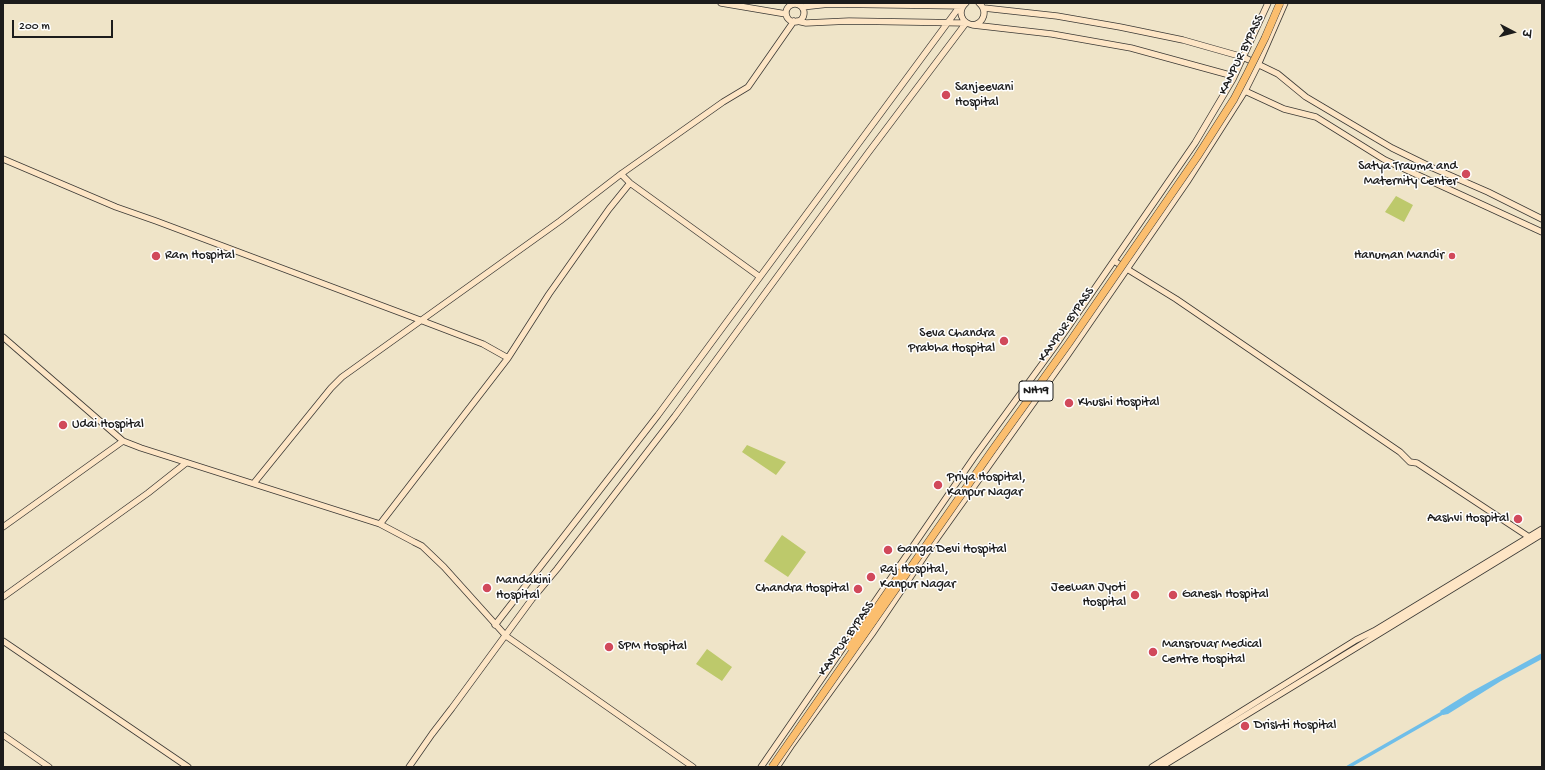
<!DOCTYPE html>
<html>
<head>
<meta charset="utf-8">
<style>
	body { margin:0 }
	#map { position:relative; width:1545px; height:770px; overflow:hidden; background:#efe4c8; font-family:"Gochi Hand","Playpen Sans Deva",sans-serif }
	canvas { display:block }
	.frame { position:absolute; inset:0; border:4px solid #1c1c1c; pointer-events:none }
	.north { position:absolute; left:1493px; top:12px; width:40px; height:40px; -webkit-text-stroke:3px #fff; paint-order:stroke; rotate:96deg; font-size:11px; font-weight:700; line-height:16px; text-align:center; color:#1c1c1c }
	.north::after { content:''; display:block; margin:auto; width:14px; height:18px; background:#1c1c1c; clip-path:polygon(50% 0,100% 100%,50% 72%,0 100%) }
	.scale { position:absolute; left:12px; top:20px; width:101px; height:18px; box-sizing:border-box; border:2px solid #1c1c1c; border-top:0; padding-left:5px; font-size:12px; line-height:14px; white-space:nowrap; color:#1c1c1c; -webkit-text-stroke:3px #fff; paint-order:stroke }
</style>
</head>
<body>
<div id="map">
<canvas width="1545" height="770"></canvas>
<div class="frame"></div>
<div class="north">उ</div>
<div class="scale">200 m</div>
</div>
<script>
const context = document.querySelector('canvas').getContext('2d');
context.lineJoin = 'round';
function fill(path, color) {
  context.fillStyle = color;
  context.fill(path, 'evenodd');
}
function stroke(path, color, width, dash) {
  context.strokeStyle = color;
  context.lineWidth = width;
  context.lineCap = dash ? 'butt' : 'round';
  context.setLineDash(dash || []);
  context.stroke(path);
}
function drawText(font, color, halo, rows, align = 'center') {
  context.font = font + ' "Gochi Hand",sans-serif';
  context.lineWidth = 3;
  context.setLineDash([]);
  context.textBaseline = 'middle';
  context.strokeStyle = halo;
  context.fillStyle = color;
  for (const [text, x, y, turn = 0] of rows) {
    context.save();
    context.translate(x, y);
    context.rotate((+turn || 0) * Math.PI / 180);
    context.textAlign = isNaN(turn) ? turn : align;
    if (halo) context.strokeText(text, 0, 0);
    context.fillText(text, 0, 0);
    context.restore();
  }
}
const green = new Path2D(`
	M1396,196L1413,205L1404,222L1385,212Z
	M747,445L786,462L776,475L742,452Z
	M782,535L806,552L788,577L764,561Z
	M707,649L732,667L722,681L696,664Z`);
const water = new Path2D(`
	M1542,653V659L1501,681L1448,714L1443,715L1440,711L1469,693Z`);
const canal = new Path2D(`
	M1348,767L1444,712`);
const secondary = new Path2D(`
	M721,3L786,14
	M966,3C957,11 961,23 973,25C984,23 988,11 979,3
	M786 13a9 9 0 1 1 18 0a9 9 0 1 1-18 0Z
	M802,7L829,4L963,6
	M984,8L1057,16L1120,27L1183,40L1243,57L1278,74L1306,97L1392,148L1433,168L1488,192L1542,219
	M797,21L806,23L849,21L966,23
	M973,25L1052,34L1131,48L1226,74L1233,79
	M1245,91L1284,109L1316,117L1385,160L1542,232
	M3,159L116,207L156,221L420,320L483,344L508,358
	M621,174L630,183L760,277
	M1114,261L1176,299L1400,452L1410,462L1417,463L1529,537
	M3,337L123,441L141,448L380,524L414,542L422,546L444,567L506,636L693,767
	M254,483L331,388L342,377L560,221L621,174L723,102L748,87L794,21
	M380,524L508,358L549,294L609,209L630,183
	M3,527L123,441
	M3,597L148,493L186,463
	M495,625L658,415L960,6
	M3,641L188,767
	M3,735L49,767
	M409,767L432,734L452,708L532,599L557,569L675,416L868,153L966,23
	M761,767L975,456L1053,349L1195,143L1233,79L1268,3
	M777,767L791,746L872,634L928,551L1067,356L1187,182L1245,91L1258,65L1285,3
	M1152,767L1356,640L1374,631L1542,529
	M1161,767L1542,534`);
const highwayBridge = new Path2D(`
	M850,647L902,571
	M772,767L991,452L1069,343L1197,157L1234,99L1247,74L1265,38L1280,3`);
const markers = [
	[946,95,5,"#d1495b"],
	[1466,174,5,"#d1495b"],
	[156,256,5,"#d1495b"],
	[1452,256,4,"#d1495b"],
	[1004,341,5,"#d1495b"],
	[1069,403,5,"#d1495b"],
	[63,425,5,"#d1495b"],
	[938,485,5,"#d1495b"],
	[1518,519,5,"#d1495b"],
	[888,550,5,"#d1495b"],
	[871,577,5,"#d1495b"],
	[487,588,5,"#d1495b"],
	[858,589,5,"#d1495b"],
	[1135,595,5,"#d1495b"],
	[1173,595,5,"#d1495b"],
	[609,647,5,"#d1495b"],
	[1153,652,5,"#d1495b"],
	[1245,726,5,"#d1495b"]
];
const shields = [
	[1036,391,34]
];
const shieldNames = [
	["NH19",1036,391]
];
const streetNames = [
	["KANPUR BYPASS",1242,55,-64],
	["KANPUR BYPASS",1067,325,-55],
	["KANPUR BYPASS",847,639,-55]
];
const poiNames = [
	["Sanjeevani",955,88],
	["Hospital",955,103],
	["Satya Trauma and",1457,167,"right"],
	["Maternity Center",1457,182,"right"],
	["Ram Hospital",165,256],
	["Hanuman Mandir",1444,256,"right"],
	["Seva Chandra",995,334,"right"],
	["Prabha Hospital",995,349,"right"],
	["Khushi Hospital",1078,403],
	["Udai Hospital",72,425],
	["Priya Hospital,",947,478],
	["Kanpur Nagar",947,493],
	["Aashvi Hospital",1509,519,"right"],
	["Ganga Devi Hospital",897,550],
	["Raj Hospital,",880,570],
	["Kanpur Nagar",880,585],
	["Mandakini",496,581],
	["Hospital",496,596],
	["Jeewan Jyoti",1126,588,"right"],
	["Hospital",1126,603,"right"],
	["Chandra Hospital",849,589,"right"],
	["Ganesh Hospital",1182,595],
	["Mansrovar Medical",1162,645],
	["Centre Hospital",1162,660],
	["SPM Hospital",618,647],
	["Drishti Hospital",1254,726]
];
fill(green, '#bdc96b');
fill(water, '#6fbee9');
stroke(canal, '#6fbee9', 3.5);
stroke(secondary, '#3c3a36', 7);
stroke(secondary, '#fde5c5', 5.5);
stroke(highwayBridge, '#3c3a36', 8, []);
stroke(highwayBridge, '#fbbe6e', 7);
for (const [x, y, r, color] of markers) {
  const dot = new Path2D();
  dot.arc(x, y, r, 0, 2 * Math.PI);
  context.fillStyle = color;
  context.fill(dot);
  stroke(dot, '#fff', 1.5);
}
for (const [x, y, w] of shields) {
  const box = new Path2D();
  box.roundRect(x - w / 2, y - 10, w, 20, 3);
  context.fillStyle = '#fff';
  context.fill(box);
  stroke(box, '#1c1c1c', 1);
}
drawText('bold 12px', '#1c1c1c', null, shieldNames);
drawText('13px', '#1c1c1c', '#fff', streetNames);
drawText('13px', '#1c1c1c', '#fff', poiNames, 'left');
</script>
</body>
</html>
